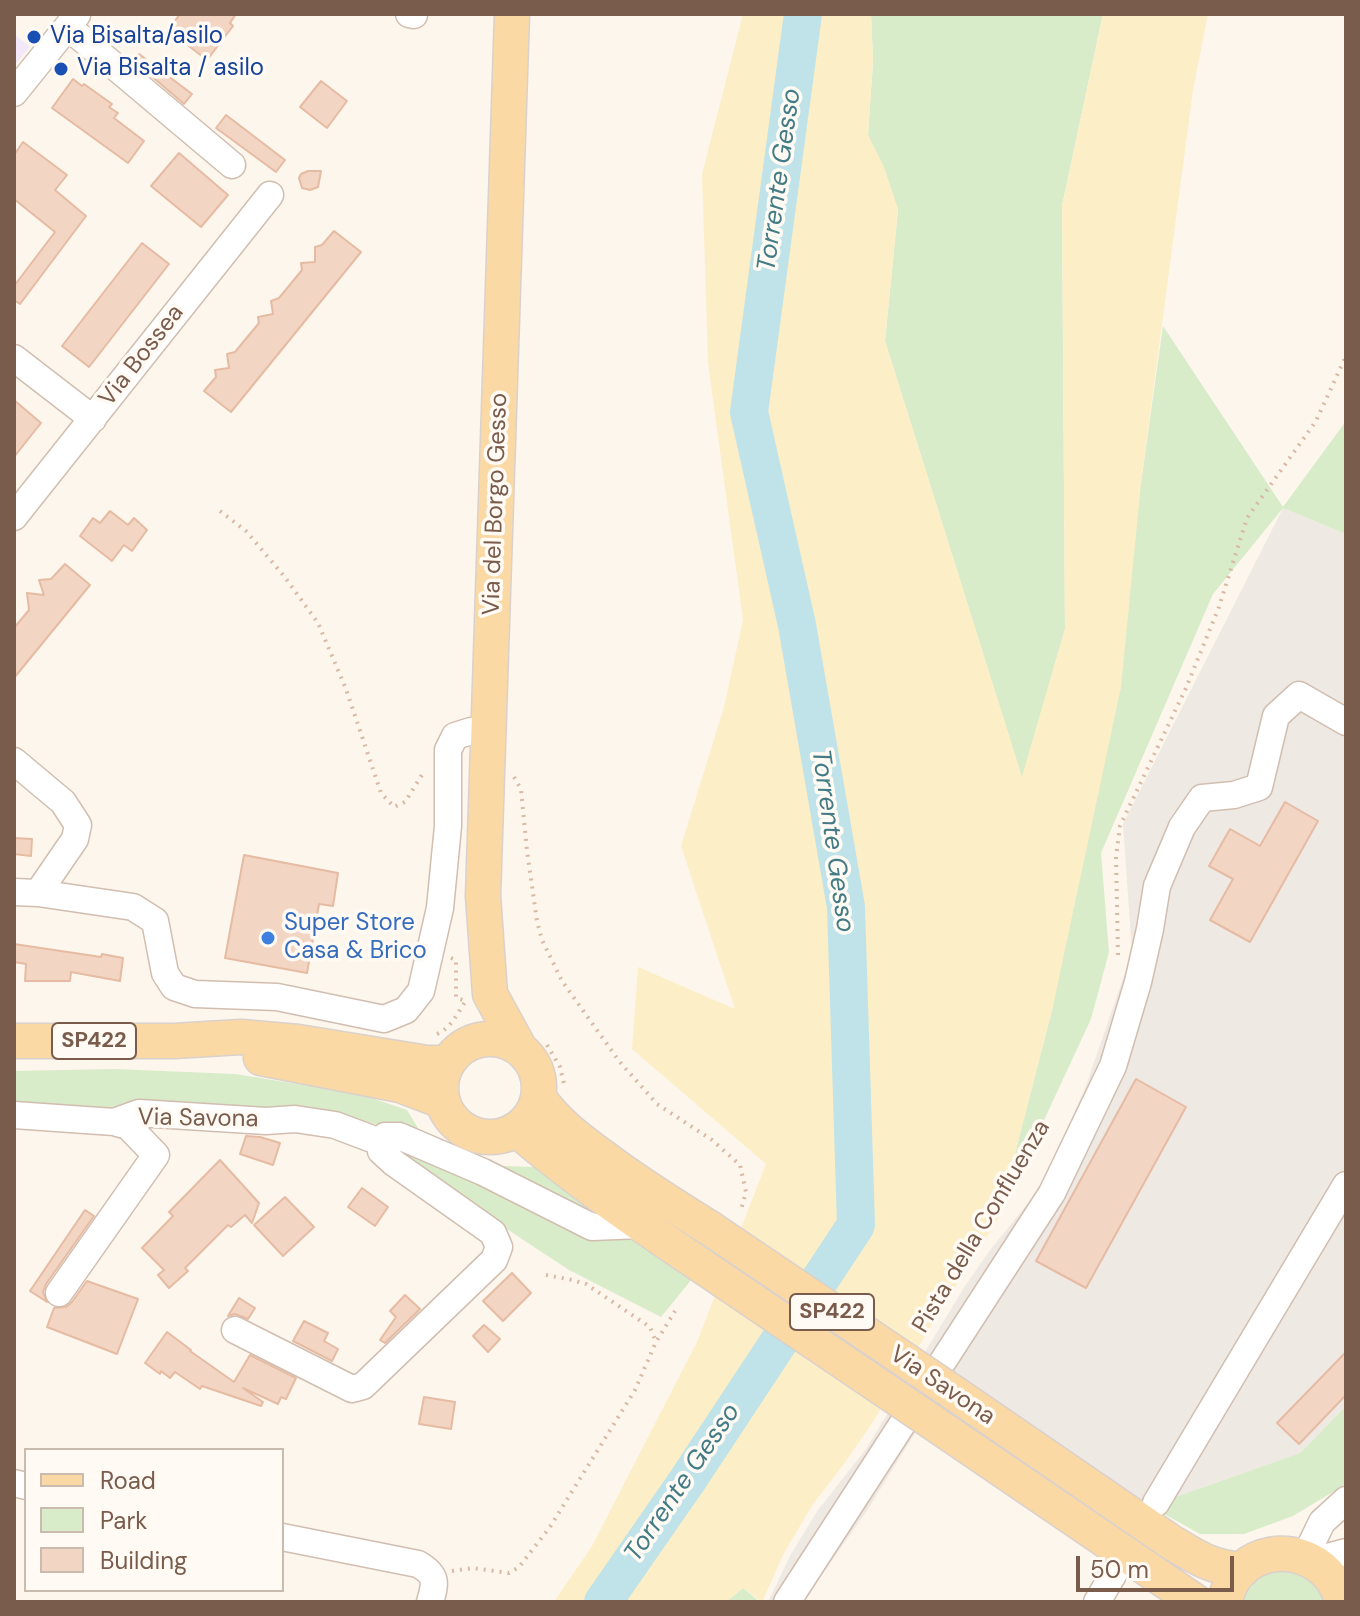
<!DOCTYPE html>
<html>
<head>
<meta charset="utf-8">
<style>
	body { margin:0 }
	#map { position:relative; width:1360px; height:1616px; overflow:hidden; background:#fdf6ec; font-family:"DM Sans",sans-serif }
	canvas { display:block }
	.frame { position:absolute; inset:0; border:16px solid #7a5c4d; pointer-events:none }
	.legend { position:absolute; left:24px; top:1448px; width:260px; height:144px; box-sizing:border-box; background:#fffaf3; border:2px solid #cabbb1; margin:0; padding:10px 14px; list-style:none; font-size:24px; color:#7a5c4d }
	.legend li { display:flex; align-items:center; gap:16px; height:40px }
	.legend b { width:40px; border:2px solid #cabbb1 }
	.scale { position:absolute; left:1076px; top:1556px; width:158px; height:36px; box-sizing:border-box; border:4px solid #7a5c4d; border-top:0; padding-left:10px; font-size:24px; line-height:28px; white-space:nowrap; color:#7a5c4d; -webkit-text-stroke:6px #fffaf3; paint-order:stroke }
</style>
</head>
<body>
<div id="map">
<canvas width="1360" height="1616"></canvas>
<div class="frame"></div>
<ul class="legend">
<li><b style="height:10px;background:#fbd9a5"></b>Road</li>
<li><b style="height:22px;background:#d8ecc9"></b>Park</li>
<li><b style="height:22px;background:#f3d5c3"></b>Building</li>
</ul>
<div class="scale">50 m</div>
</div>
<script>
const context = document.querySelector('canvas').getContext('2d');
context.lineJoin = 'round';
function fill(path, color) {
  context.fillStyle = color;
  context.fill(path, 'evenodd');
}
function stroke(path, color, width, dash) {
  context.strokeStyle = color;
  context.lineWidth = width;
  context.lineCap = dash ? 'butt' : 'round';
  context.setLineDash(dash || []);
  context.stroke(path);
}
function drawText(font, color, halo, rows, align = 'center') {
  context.font = font + ' "DM Sans",sans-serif';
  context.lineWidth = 7;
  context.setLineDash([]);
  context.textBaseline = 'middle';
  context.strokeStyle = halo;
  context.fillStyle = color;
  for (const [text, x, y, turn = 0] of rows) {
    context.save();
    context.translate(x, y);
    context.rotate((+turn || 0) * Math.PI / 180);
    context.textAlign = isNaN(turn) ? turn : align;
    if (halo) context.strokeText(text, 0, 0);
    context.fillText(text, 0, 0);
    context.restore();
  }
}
const industrial = new Path2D(`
	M1283,508L1346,534V1406L1300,1453L1150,1506L952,1373L868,1509L803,1602H768L791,1554L818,1510L866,1449L965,1286L990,1250L1042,1186L1085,1088L1132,953L1123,824Z`);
const education = new Path2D(`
	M14,34L30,47L14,66Z`);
const green = new Path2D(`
	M871,14H1103L1062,206L1065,629L1022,778L885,341L898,209L868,135L873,61Z
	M1163,326L1283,507L1346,421V534L1283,508L1213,594L1101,853L1109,952L1091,1019L998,1219L1053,1006L1141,483Z
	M114,1069L235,1074L360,1094L407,1110L421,1133L381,1126L354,1118L295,1111L118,1109L14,1103V1071Z
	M394,1143L631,1238L692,1279L661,1317L569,1270L393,1154Z
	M506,1166L535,1167L610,1217L589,1219L486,1168Z
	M1346,1406V1484L1293,1516L1244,1534H1200L1150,1506L1300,1453Z
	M1286,1567L1315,1578L1329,1602H1239L1257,1575Z
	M743,1588L760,1602H726Z`);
const sand = new Path2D(`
	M743,14H871L873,61L868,135L884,167L898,209L885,341L1022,777L1065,629L1062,206L1103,14H1208L1193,90L1141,483L1121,687L1053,1006L998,1219L962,1275L874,1420L844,1464L813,1504L784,1553L762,1602L743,1588L726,1602H554L592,1546L697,1342L766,1164L632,1049L638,967L735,1009L681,846L724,707L743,620L708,363L702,174Z`);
const river = new Path2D(`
	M603,1602L687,1481L856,1225L846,907L797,625L749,412L803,14`);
const building = new Path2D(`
	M180,14H236L230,23L233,26L207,60L168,30Z
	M139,54L192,94L184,104L134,61Z
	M73,79L82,86L84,84L112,104L109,107L118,113L114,118L144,141L128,163L52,108Z
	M321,81L347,101L327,128L300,107Z
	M226,115L285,160L276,172L216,128Z
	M23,142L67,175L55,190L86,216L20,304L14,300V286L55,232L14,199V155Z
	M179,153L228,195L201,227L151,186Z
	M308,171H321L318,187L310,190L302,188L299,178L301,174Z
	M334,231L361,252L231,412L204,391L216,377L215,370L229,368L227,354L235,352L259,323L258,317L273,314L271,301L279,298L302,270L301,263L315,262V247L322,245Z
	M142,243L169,264L89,367L62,346Z
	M14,400L41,423L14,457Z
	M110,511L128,525L134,518L147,530L132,551L124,545L112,561L80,536L93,518L100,523Z
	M65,564L90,585L14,678V628L29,610L27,593L44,595L39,580L51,579Z
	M1285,802L1318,821L1250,942L1210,920L1233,879L1209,866L1230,829L1260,846Z
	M14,838L32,839L31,856L14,854Z
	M244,855L338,873L333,906L319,904L307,973L225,958Z
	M14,944L101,957L102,954L123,958L120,981L71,972L70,981H25L26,964L14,962Z
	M1136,1079L1186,1107L1086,1288L1036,1261Z
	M246,1136L260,1137L280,1143L273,1165L240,1154Z
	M220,1160L259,1203L252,1223L245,1215L231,1227L228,1225L185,1268L188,1271L169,1288L158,1275L164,1270L142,1248L173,1216L169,1212Z
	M362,1188L388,1207L375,1226L348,1207Z
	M285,1197L314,1227L283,1256L254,1225Z
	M85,1210L94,1216L46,1284L43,1292L47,1302L30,1291Z
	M512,1273L531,1293L503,1321L483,1301Z
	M87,1281L138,1299L117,1354L47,1327L54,1308L66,1307L72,1302Z
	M405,1295L420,1309L385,1343L380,1340L396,1317L390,1311Z
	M239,1298L255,1308L248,1319L235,1314L228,1316Z
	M304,1321L328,1333L324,1341L338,1349L332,1361L293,1341Z
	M484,1325L500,1339L488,1352L473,1336Z
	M167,1332L191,1350L190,1351L234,1382L250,1355L296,1378L286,1399L281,1397L278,1404L243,1388L263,1402L261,1406L202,1386L200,1389L175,1372L170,1378L161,1371L160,1374L145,1363Z
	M1346,1352V1395L1299,1444L1277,1423Z
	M424,1397L455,1402L451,1429L419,1424Z`);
const path = new Path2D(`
	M220,511L246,531L284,576L318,623L346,689L381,793L394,807L405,802L425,770
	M514,777L521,789L527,851L537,921L542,940L562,981L619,1061L657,1104L712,1140L740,1165L746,1192L741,1210
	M1118,955L1116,857L1120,826L1186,688L1219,607L1247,518L1316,421L1346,356
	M451,958L456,960V998L463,1000
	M437,1034C451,1028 457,1014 465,1002
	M547,1045L560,1067L564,1084
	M546,1275L572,1280L586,1284L650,1327L656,1342
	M452,1571L473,1568L509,1573L519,1567L550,1527L635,1390L656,1342L675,1311`);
const minor = new Path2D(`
	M409,14L414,15
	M68,27L232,165
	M14,93L77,15
	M14,358L93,419
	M14,517L270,195
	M14,761L63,802L78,825L75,839L38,893
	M14,892L38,893L133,907L155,921L165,973L174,987L195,994L277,997L384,1019L406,1010L421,991L440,908L448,826V750L455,736L471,731L489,732
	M14,1115L114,1122L139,1113L266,1121L295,1119L335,1125L380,1142
	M380,1142L385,1136H399L483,1172L592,1227L641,1225
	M59,1293L156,1155L128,1126L114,1122
	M235,1330L352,1389L363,1386L494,1260L499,1247L493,1233L394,1163L381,1151L380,1142
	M14,1483L26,1486
	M1156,1503L1346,1185
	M282,1537L418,1564C437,1575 436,1582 430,1602
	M1305,1557L1322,1522L1346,1500
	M1312,1561L1346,1552
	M787,1602L1052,1193L1113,1066L1138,982L1150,929L1157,886L1182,827L1202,798L1234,795L1259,787L1276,716L1299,695L1346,722
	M1097,1602L1117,1568`);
const major = new Path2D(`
	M512,14L483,896L490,994L520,1049
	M441 1088a49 49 0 1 1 98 0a49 49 0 1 1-98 0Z
	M14,1041H174L241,1037L298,1042L427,1063H447
	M261,1058L400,1085L442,1101
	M539,1098C557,1124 581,1141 607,1160C640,1185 676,1207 711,1229
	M517,1130C572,1177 632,1219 693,1260
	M954,1393L1171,1542C1197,1558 1211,1567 1242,1570
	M932,1422L1196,1602
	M1224,1602C1228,1590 1232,1578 1242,1569C1276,1538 1333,1557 1342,1602`);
const majorBridge = new Path2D(`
	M711,1229L954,1393
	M693,1260L932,1422`);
const markers = [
	[34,37,8,"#1a4fb4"],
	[61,69,8,"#1a4fb4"],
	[268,938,8,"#3f7fe0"]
];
const shields = [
	[94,1041,84],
	[832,1312,84]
];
const shieldNames = [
	["SP422",94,1041],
	["SP422",832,1312]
];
const transitNames = [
	["Via Bisalta/asilo",50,37],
	["Via Bisalta / asilo",77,69]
];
const streetNames = [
	["Via Bossea",142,356,-52],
	["Via del Borgo Gesso",496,504,-88],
	["Via Savona",198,1119,1],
	["Pista della Confluenza",982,1227,-59],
	["Via Savona",942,1386,34]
];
const shopNames = [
	["Super Store",284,924],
	["Casa & Brico",284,952]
];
const waterNames = [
	["Torrente Gesso",780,180,-82],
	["Torrente Gesso",832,841,82],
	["Torrente Gesso",683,1483,-56]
];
fill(industrial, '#efe9e4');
fill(education, '#f3e8fa');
fill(green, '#d8ecc9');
fill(sand, '#fcefc7');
stroke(river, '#bfe3e8', 38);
fill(building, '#f3d5c3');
stroke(building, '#e6bba3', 2);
stroke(minor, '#d1beb0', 29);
stroke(major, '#dad1cd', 37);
stroke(path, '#d9b8a5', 4, [2, 6]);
stroke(minor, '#fff', 26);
stroke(major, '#fbd9a5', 34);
stroke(majorBridge, '#dad1cd', 37, []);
stroke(majorBridge, '#fbd9a5', 34);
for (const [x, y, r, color] of markers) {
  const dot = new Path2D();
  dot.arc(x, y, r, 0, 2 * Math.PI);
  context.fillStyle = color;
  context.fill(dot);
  stroke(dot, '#fffaf3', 3);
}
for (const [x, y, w] of shields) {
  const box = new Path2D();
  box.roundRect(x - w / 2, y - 18, w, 36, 6);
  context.fillStyle = '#fffaf3';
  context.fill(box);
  stroke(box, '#7a5c4d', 2);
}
drawText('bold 22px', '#7a5c4d', null, shieldNames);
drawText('24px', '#164399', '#fffaf3', transitNames, 'left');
drawText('24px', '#7a5c4d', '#fffaf3', streetNames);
drawText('24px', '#366cbe', '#fffaf3', shopNames, 'left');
drawText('italic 26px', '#437c86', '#fffaf3', waterNames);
</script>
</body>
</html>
